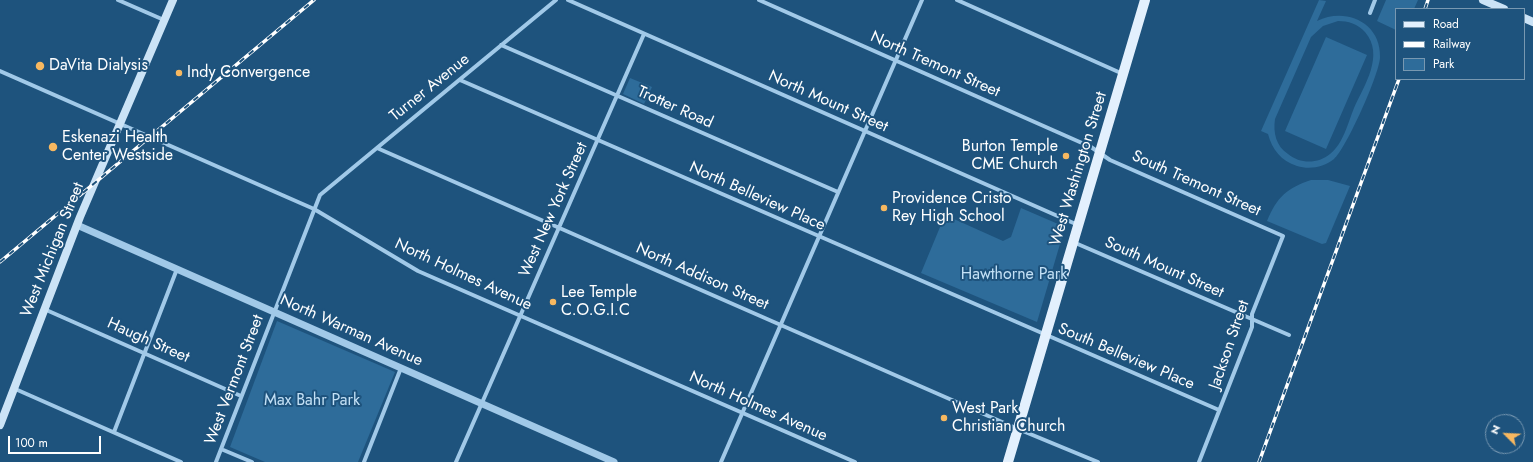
<!DOCTYPE html>
<html>
<head>
<meta charset="utf-8">
<style>
	body { margin:0 }
	#map { position:relative; width:1533px; height:462px; overflow:hidden; background:#1e537d; font-family:Jost,sans-serif }
	canvas { display:block }
	.legend { position:absolute; left:1395px; top:8px; width:130px; height:72px; box-sizing:border-box; background:#1e537d; border:1px solid #7898b1; margin:0; padding:5px 7px; list-style:none; font-size:12px; color:#fff }
	.legend li { display:flex; align-items:center; gap:8px; height:20px }
	.legend b { width:20px; border:1px solid #7898b1 }
	.north { position:absolute; left:1485px; top:414px; width:40px; height:40px; box-sizing:border-box; background:#1e537d; border:1px solid #7898b1; border-radius:50%; rotate:294deg; font-size:11px; font-weight:700; line-height:16px; text-align:center; color:#fff }
	.north::after { content:''; display:block; margin:auto; width:14px; height:18px; background:#f7b860; clip-path:polygon(50% 0,100% 100%,50% 72%,0 100%) }
	.scale { position:absolute; left:8px; top:436px; width:93px; height:18px; box-sizing:border-box; border:2px solid #fff; border-top:0; padding-left:5px; font-size:12px; line-height:14px; white-space:nowrap; color:#fff; -webkit-text-stroke:3px #1e537d; paint-order:stroke }
</style>
</head>
<body>
<div id="map">
<canvas width="1533" height="462"></canvas>
<ul class="legend">
<li><b style="height:5px;background:#e3f0fd"></b>Road</li>
<li><b style="height:5px;background:#fff"></b>Railway</li>
<li><b style="height:11px;background:#2e6c9a"></b>Park</li>
</ul>
<div class="north">N</div>
<div class="scale">100 m</div>
</div>
<script>
const context = document.querySelector('canvas').getContext('2d');
context.lineJoin = 'round';
function fill(path, color) {
  context.fillStyle = color;
  context.fill(path, 'evenodd');
}
function stroke(path, color, width, dash) {
  context.strokeStyle = color;
  context.lineWidth = width;
  context.lineCap = dash ? 'butt' : 'round';
  context.setLineDash(dash || []);
  context.stroke(path);
}
function drawText(font, color, halo, rows, align = 'center') {
  context.font = font + ' Jost,sans-serif';
  context.lineWidth = 4;
  context.setLineDash([]);
  context.textBaseline = 'middle';
  context.strokeStyle = halo;
  context.fillStyle = color;
  for (const [text, x, y, turn = 0] of rows) {
    context.save();
    context.translate(x, y);
    context.rotate((+turn || 0) * Math.PI / 180);
    context.textAlign = isNaN(turn) ? turn : align;
    if (halo) context.strokeText(text, 0, 0);
    context.fillText(text, 0, 0);
    context.restore();
  }
}
const green = new Path2D(`
	M1319,0L1326,1L1317,21C1345,7 1381,22 1380,57C1380,73 1346,149 1334,159C1324,167 1310,170 1297,166C1281,161 1272,149 1268,134L1261,131ZM1338,21C1348,21 1358,24 1365,32C1385,55 1364,86 1354,108C1348,123 1343,144 1330,154C1318,164 1300,164 1288,154C1276,146 1273,133 1275,119L1311,37L1323,26Z
	M1386,0H1418L1414,9H1396V30L1377,21Z
	M1326,37L1367,55L1326,149L1285,131Z
	M630,78L652,87L644,104L623,94Z
	M1311,180H1328L1350,186L1326,243L1322,244L1267,221C1277,197 1287,188 1311,180Z
	M1021,208L1065,227L1037,322L921,273L945,215L1003,241L1011,237Z
	M277,321L395,372L358,462H265L230,447Z`);
const minor = new Path2D(`
	M118,0L164,20
	M568,0L1078,225
	M759,0L1091,147L1110,160L1283,236L1252,314V327L1199,462
	M957,0L1123,74
	M1370,13L1375,0
	M501,45L838,192
	M0,71L314,209L418,271L855,462
	M460,80L1219,410
	M377,148L1018,429L1098,462
	M1073,242L1289,335
	M44,309L241,396
	M13,388L181,462
	M114,432L177,269
	M221,449L252,462
	M216,462L320,195L556,0
	M364,462L401,368
	M456,462L644,34
	M721,462L922,0`);
const tertiary = new Path2D(`
	M77,225L614,462`);
const secondary = new Path2D(`
	M1483,0L1504,9
	M1524,18L1533,22
	M0,425L80,217L173,0`);
const primary = new Path2D(`
	M1008,462L1145,0`);
const rail = new Path2D(`
	M1425,9L1428,0
	M0,262L314,0
	M1259,462L1399,79`);
const markers = [
	[40,66,5,"#f7b860"],
	[179,73,4,"#f7b860"],
	[53,147,5,"#f7b860"],
	[1066,156,4,"#f7b860"],
	[884,208,4,"#f7b860"],
	[553,302,4,"#f7b860"],
	[944,418,4,"#f7b860"]
];
const streetNames = [
	["North Tremont Street",935,65,24],
	["Turner Avenue",430,88,-39],
	["North Mount Street",828,102,24],
	["Trotter Road",675,108,24],
	["West Washington Street",1079,169,-73],
	["South Tremont Street",1196,184,24],
	["North Belleview Place",757,197,24],
	["West New York Street",554,210,-66],
	["West Michigan Street",53,250,-68],
	["South Mount Street",1164,268,24],
	["North Holmes Avenue",463,275,25],
	["North Addison Street",702,277,24],
	["North Warman Avenue",351,331,24],
	["Haugh Street",148,341,24],
	["Jackson Street",1230,345,-71],
	["South Belleview Place",1126,357,23],
	["West Vermont Street",235,380,-69],
	["North Holmes Avenue",758,407,24]
];
const poiNames = [
	["DaVita Dialysis",49,66],
	["Indy Convergence",187,73],
	["Eskenazi Health",62,138],
	["Center Westside",62,156],
	["Burton Temple",1058,147,"right"],
	["CME Church",1058,165,"right"],
	["Providence Cristo",892,199],
	["Rey High School",892,217],
	["Lee Temple",561,293],
	["C.O.G.I.C",561,311],
	["West Park",952,409],
	["Christian Church",952,427]
];
const parkNames = [
	["Hawthorne Park",1014,275],
	["Max Bahr Park",312,401]
];
fill(green, '#2e6c9a');
stroke(minor, '#a1c9e8', 4);
stroke(tertiary, '#a1c9e8', 7);
stroke(secondary, '#cbe3f6', 8);
stroke(primary, '#e3f0fd', 10);
stroke(rail, '#fff', 3.5);
stroke(rail, '#1e537d', 2, [6]);
for (const [x, y, r, color] of markers) {
  const dot = new Path2D();
  dot.arc(x, y, r, 0, 2 * Math.PI);
  context.fillStyle = color;
  context.fill(dot);
  stroke(dot, '#1e537d', 1.5);
}
drawText('16px', '#fff', '#1e537d', streetNames);
drawText('16px', '#fff', '#1e537d', poiNames, 'left');
drawText('16px', '#c4e1f6', '#1e537d', parkNames);
</script>
</body>
</html>
